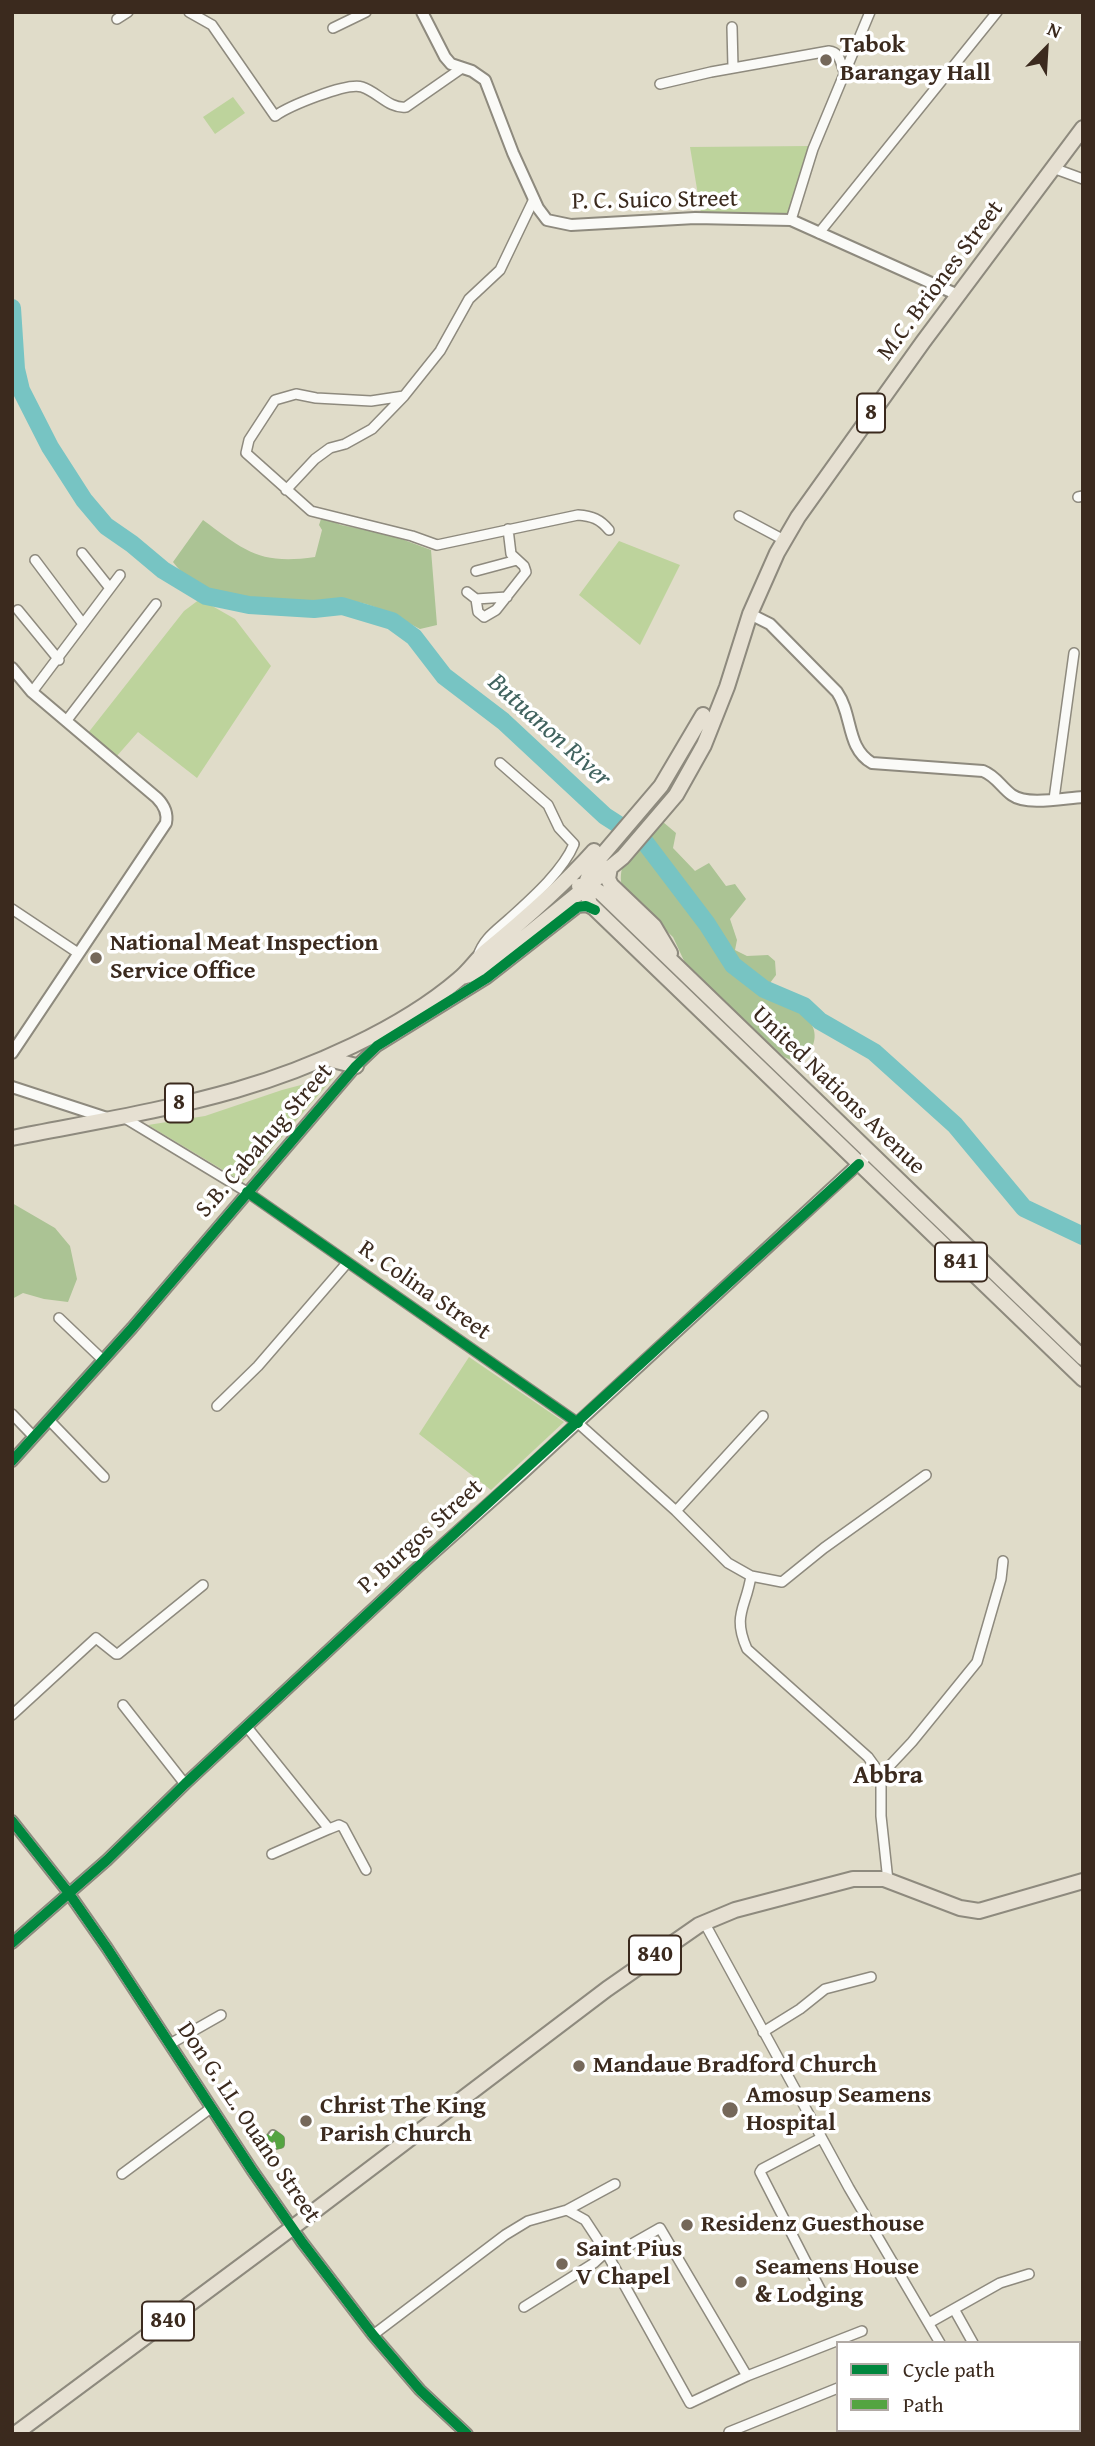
<!DOCTYPE html>
<html>
<head>
<meta charset="utf-8">
<style>
	body { margin:0 }
	#map { position:relative; width:1095px; height:2446px; overflow:hidden; background:#e0dcc9; font-family:"Gentium Book Plus",serif }
	canvas { display:block }
	.frame { position:absolute; inset:0; border:14px solid #3b2a1e; pointer-events:none }
	.legend { position:absolute; left:836px; top:2341px; width:245px; height:91px; box-sizing:border-box; background:#fff; border:2px solid #b1aaa5; margin:0; padding:9px 12px; list-style:none; font-size:21px; color:#3b2a1e }
	.legend li { display:flex; align-items:center; gap:14px; height:35px }
	.legend b { width:35px; border:2px solid #b1aaa5 }
	.north { position:absolute; left:1011px; top:14px; width:70px; height:70px; -webkit-text-stroke:5px #fff; paint-order:stroke; rotate:24deg; font-size:19px; font-weight:700; line-height:28px; text-align:center; color:#3b2a1e }
	.north::after { content:''; display:block; margin:auto; width:24px; height:32px; background:#3b2a1e; clip-path:polygon(50% 0,100% 100%,50% 72%,0 100%) }
</style>
</head>
<body>
<div id="map">
<canvas width="1095" height="2446"></canvas>
<div class="frame"></div>
<ul class="legend">
<li><b style="height:9px;background:#00873e"></b>Cycle path</li>
<li><b style="height:9px;background:#54a441"></b>Path</li>
</ul>
<div class="north">N</div>
</div>
<script>
const context = document.querySelector('canvas').getContext('2d');
context.lineJoin = 'round';
function fill(path, color) {
  context.fillStyle = color;
  context.fill(path, 'evenodd');
}
function stroke(path, color, width, dash) {
  context.strokeStyle = color;
  context.lineWidth = width;
  context.lineCap = dash ? 'butt' : 'round';
  context.setLineDash(dash || []);
  context.stroke(path);
}
function drawText(font, color, halo, rows, align = 'center') {
  context.font = font + ' "Gentium Book Plus",serif';
  context.lineWidth = 7;
  context.setLineDash([]);
  context.textBaseline = 'middle';
  context.strokeStyle = halo;
  context.fillStyle = color;
  for (const [text, x, y, turn = 0] of rows) {
    context.save();
    context.translate(x, y);
    context.rotate((+turn || 0) * Math.PI / 180);
    context.textAlign = isNaN(turn) ? turn : align;
    if (halo) context.strokeText(text, 0, 0);
    context.fillText(text, 0, 0);
    context.restore();
  }
}
const green = new Path2D(`
	M233,97L245,113L215,134L203,117Z
	M810,146L788,216L701,213L690,147Z
	M619,541L680,565L640,645L579,595Z
	M200,599L235,619L271,666L197,778L138,732L116,757L88,733L184,611Z
	M335,1076L243,1182L148,1125L205,1116L282,1090Z
	M469,1357L564,1422L491,1490L419,1434Z`);
const forest = new Path2D(`
	M321,519H327L341,525L391,535L431,550L437,625L420,629C395,616 369,600 339,600C330,600 321,603 312,604C287,606 234,603 210,593C195,586 183,575 173,562L203,520C245,551 260,565 315,557L322,530L319,525Z
	M663,822L676,833L673,848L695,871L709,863L726,886L735,884L746,899L730,919L737,940L735,950L747,956L768,955L775,961L776,975L770,983L771,991C797,1008 834,1026 803,1061H793L784,1057L686,965L673,937L626,893C620,884 620,878 622,868Z
	M12,1203L55,1228L70,1246L77,1279L68,1302L44,1299L23,1293L12,1299Z`);
const river = new Path2D(`
	M12,308L16,369L21,390L50,447L84,500L106,526L132,544L163,570L206,596L249,605L314,609L342,606L392,621L414,637L444,676L503,721L605,816L644,841L707,924L733,965L764,989L804,1006L820,1021L874,1052L955,1125L1024,1208L1083,1236`);
const pedestrian = new Path2D(`
	M273,2134L280,2139V2144L263,2148Z`);
const minor = new Path2D(`
	M189,12L212,25L275,116C289,106 347,82 362,87C378,92 389,109 406,107L462,68
	M117,19L128,12
	M732,27L733,67
	M333,28L366,12
	M660,84L711,72L829,51C841,52 840,64 845,74
	M1053,168L1083,179
	M791,220L813,149L870,12
	M819,233L997,12
	M404,396L371,401L316,398L296,394L275,400L249,440L246,453L311,511L412,536L437,545L578,515C592,516 600,519 609,530
	M286,490L315,459L330,448L345,444L372,429L404,396L440,351L469,299L500,270L534,199
	M1078,497L1083,496
	M739,516L784,540
	M82,553L109,587
	M35,560L83,624
	M476,571L517,560
	M467,592L476,599L507,597
	M476,599L478,612L484,617L496,610L526,572L524,566L511,554L508,529
	M18,610L59,660
	M32,692L120,575
	M67,720L156,604
	M1054,799L1074,653
	M12,909L78,953
	M478,956C483,939 497,930 509,919C531,899 563,871 574,844L559,828L548,805L500,763
	M123,1117L247,1192L578,1423L676,1511L728,1563L751,1576L782,1582L824,1548L926,1475
	M59,1318L103,1360
	M217,1406L258,1366L347,1263
	M12,1414L34,1437
	M49,1420L104,1477
	M676,1511L763,1416
	M751,1576C746,1608 732,1615 747,1649L868,1757L881,1775V1816L888,1881
	M123,1705L185,1784
	M12,1715L96,1638L116,1654H118L203,1585
	M247,1727L329,1829L272,1854
	M881,1775L912,1742L977,1662L1001,1579L1003,1561
	M329,1829L339,1825L343,1827L366,1870
	M704,1922L849,2188L940,2343
	M763,2032L800,2009L825,1989L871,1977
	M170,2044L221,2015
	M122,2174L211,2108
	M567,2210L615,2184
	M609,2257L660,2228L747,2376
	M820,2289L760,2172L762,2169L821,2138
	M524,2307L594,2263L606,2252
	M954,2309L973,2343
	M929,2323L1000,2283L1029,2274
	M373,2335L505,2235L528,2221L567,2210L585,2220L606,2252L690,2403L747,2376L862,2331
	M990,2430L992,2434
	M729,2432L838,2388
	M925,2434L932,2430
	M1015,2434L1016,2431`);
const tertiary = new Path2D(`
	M422,12L445,57L451,64L472,71L485,80L513,153L538,208L547,220L571,225L695,218L791,220L958,295
	M750,614L770,624L837,692C853,715 846,748 872,763L983,771C996,776 1001,787 1012,795C1027,806 1064,798 1083,797
	M12,668L32,692L157,798C164,805 168,813 166,823L12,1053
	M12,1087L110,1119
	M12,1461L132,1328L356,1066L377,1046L487,978L578,907L586,906L595,910
	M12,1821L68,1892L107,1948L252,2170L302,2242L373,2335L420,2390L467,2434
	M12,1943L107,1860L185,1784L418,1567L521,1475L870,1153`);
const primary = new Path2D(`
	M703,715L661,786L592,867L585,886L590,904L1083,1379
	M610,867L608,879L611,885L654,926L670,953
	M579,886L591,887L601,893L1083,1358
	M462,977L483,971L623,857L676,795L704,745L727,687L750,614L777,553L798,517L923,342L1083,128
	M325,1058L356,1066
	M12,1138C87,1123 163,1111 236,1090C309,1069 401,1029 459,979C469,971 476,960 485,952C524,920 561,888 594,851`);
const trunk = new Path2D(`
	M15,2434L292,2228L607,1989L699,1925L735,1910L853,1879H884L960,1908L979,1911L1083,1881`);
const quiet = new Path2D(`
	M273,2134L280,2139V2144L263,2148Z`);
const cycleway = new Path2D(`
	M247,1192L578,1423
	M12,1461L132,1328L356,1066L377,1046L487,978L578,907L586,906L595,910
	M12,1821L68,1892L107,1948L252,2170L302,2242L373,2335L420,2390L467,2434
	M12,1943L107,1860L185,1784L418,1567L859,1164`);
const markers = [
	[826,60,7,"#75685a"],
	[96,958,7,"#75685a"],
	[579,2066,7,"#75685a"],
	[730,2110,9,"#75685a"],
	[306,2121,7,"#75685a"],
	[687,2225,7,"#75685a"],
	[562,2264,7,"#75685a"],
	[741,2282,7,"#75685a"]
];
const shields = [
	[871,413,28],
	[179,1103,28],
	[961,1262,52],
	[655,1955,52],
	[168,2321,52]
];
const shieldNames = [
	["8",871,413],
	["8",179,1103],
	["841",961,1262],
	["840",655,1955],
	["840",168,2321]
];
const poiNames = [
	["Tabok",840,46],
	["Barangay Hall",840,74],
	["National Meat Inspection",110,944],
	["Service Office",110,972],
	["Mandaue Bradford Church",593,2066],
	["Amosup Seamens",746,2096],
	["Hospital",746,2124],
	["Christ The King",320,2107],
	["Parish Church",320,2135],
	["Residenz Guesthouse",701,2225],
	["Saint Pius",576,2250],
	["V Chapel",576,2278],
	["Seamens House",755,2268],
	["& Lodging",755,2296]
];
const streetNames = [
	["P. C. Suico Street",655,201,-1],
	["M.C. Briones Street",941,281,-53],
	["United Nations Avenue",838,1091,44],
	["S.B. Cabahug Street",265,1141,-49],
	["R. Colina Street",424,1291,35],
	["P. Burgos Street",421,1537,-42],
	["Don G. LL. Ouano Street",248,2123,56]
];
const waterNames = [
	["Butuanon River",549,731,42]
];
const neighbourhoodNames = [
	["Abbra",888,1776]
];
fill(green, '#bdd39c');
fill(forest, '#abc394');
stroke(river, '#77c4c3', 18);
stroke(pedestrian, '#8e8a7e', 10);
stroke(minor, '#8e8a7e', 12);
stroke(tertiary, '#8e8a7e', 14);
stroke(primary, '#8e8a7e', 18);
stroke(trunk, '#8e8a7e', 18);
stroke(pedestrian, '#fafaf7', 6);
stroke(minor, '#fafaf7', 9);
stroke(tertiary, '#fafaf7', 10);
stroke(primary, '#e6e0d2', 14);
stroke(trunk, '#e6e0d2', 14);
stroke(quiet, '#54a441', 9, [18, 9]);
stroke(cycleway, '#00873e', 10);
for (const [x, y, r, color] of markers) {
  const dot = new Path2D();
  dot.arc(x, y, r, 0, 2 * Math.PI);
  context.fillStyle = color;
  context.fill(dot);
  stroke(dot, '#fff', 2.5);
}
for (const [x, y, w] of shields) {
  const box = new Path2D();
  box.roundRect(x - w / 2, y - 19.5, w, 39, 5);
  context.fillStyle = '#fff';
  context.fill(box);
  stroke(box, '#3b2a1e', 2);
}
drawText('bold 23px', '#3b2a1e', null, shieldNames);
drawText('bold 24px', '#3b2a1e', '#fff', poiNames, 'left');
drawText('24px', '#3b2a1e', '#fff', streetNames);
drawText('italic 26px', '#41635f', '#fff', waterNames);
drawText('bold 26px', '#3b2a1e', '#fff', neighbourhoodNames);
</script>
</body>
</html>
